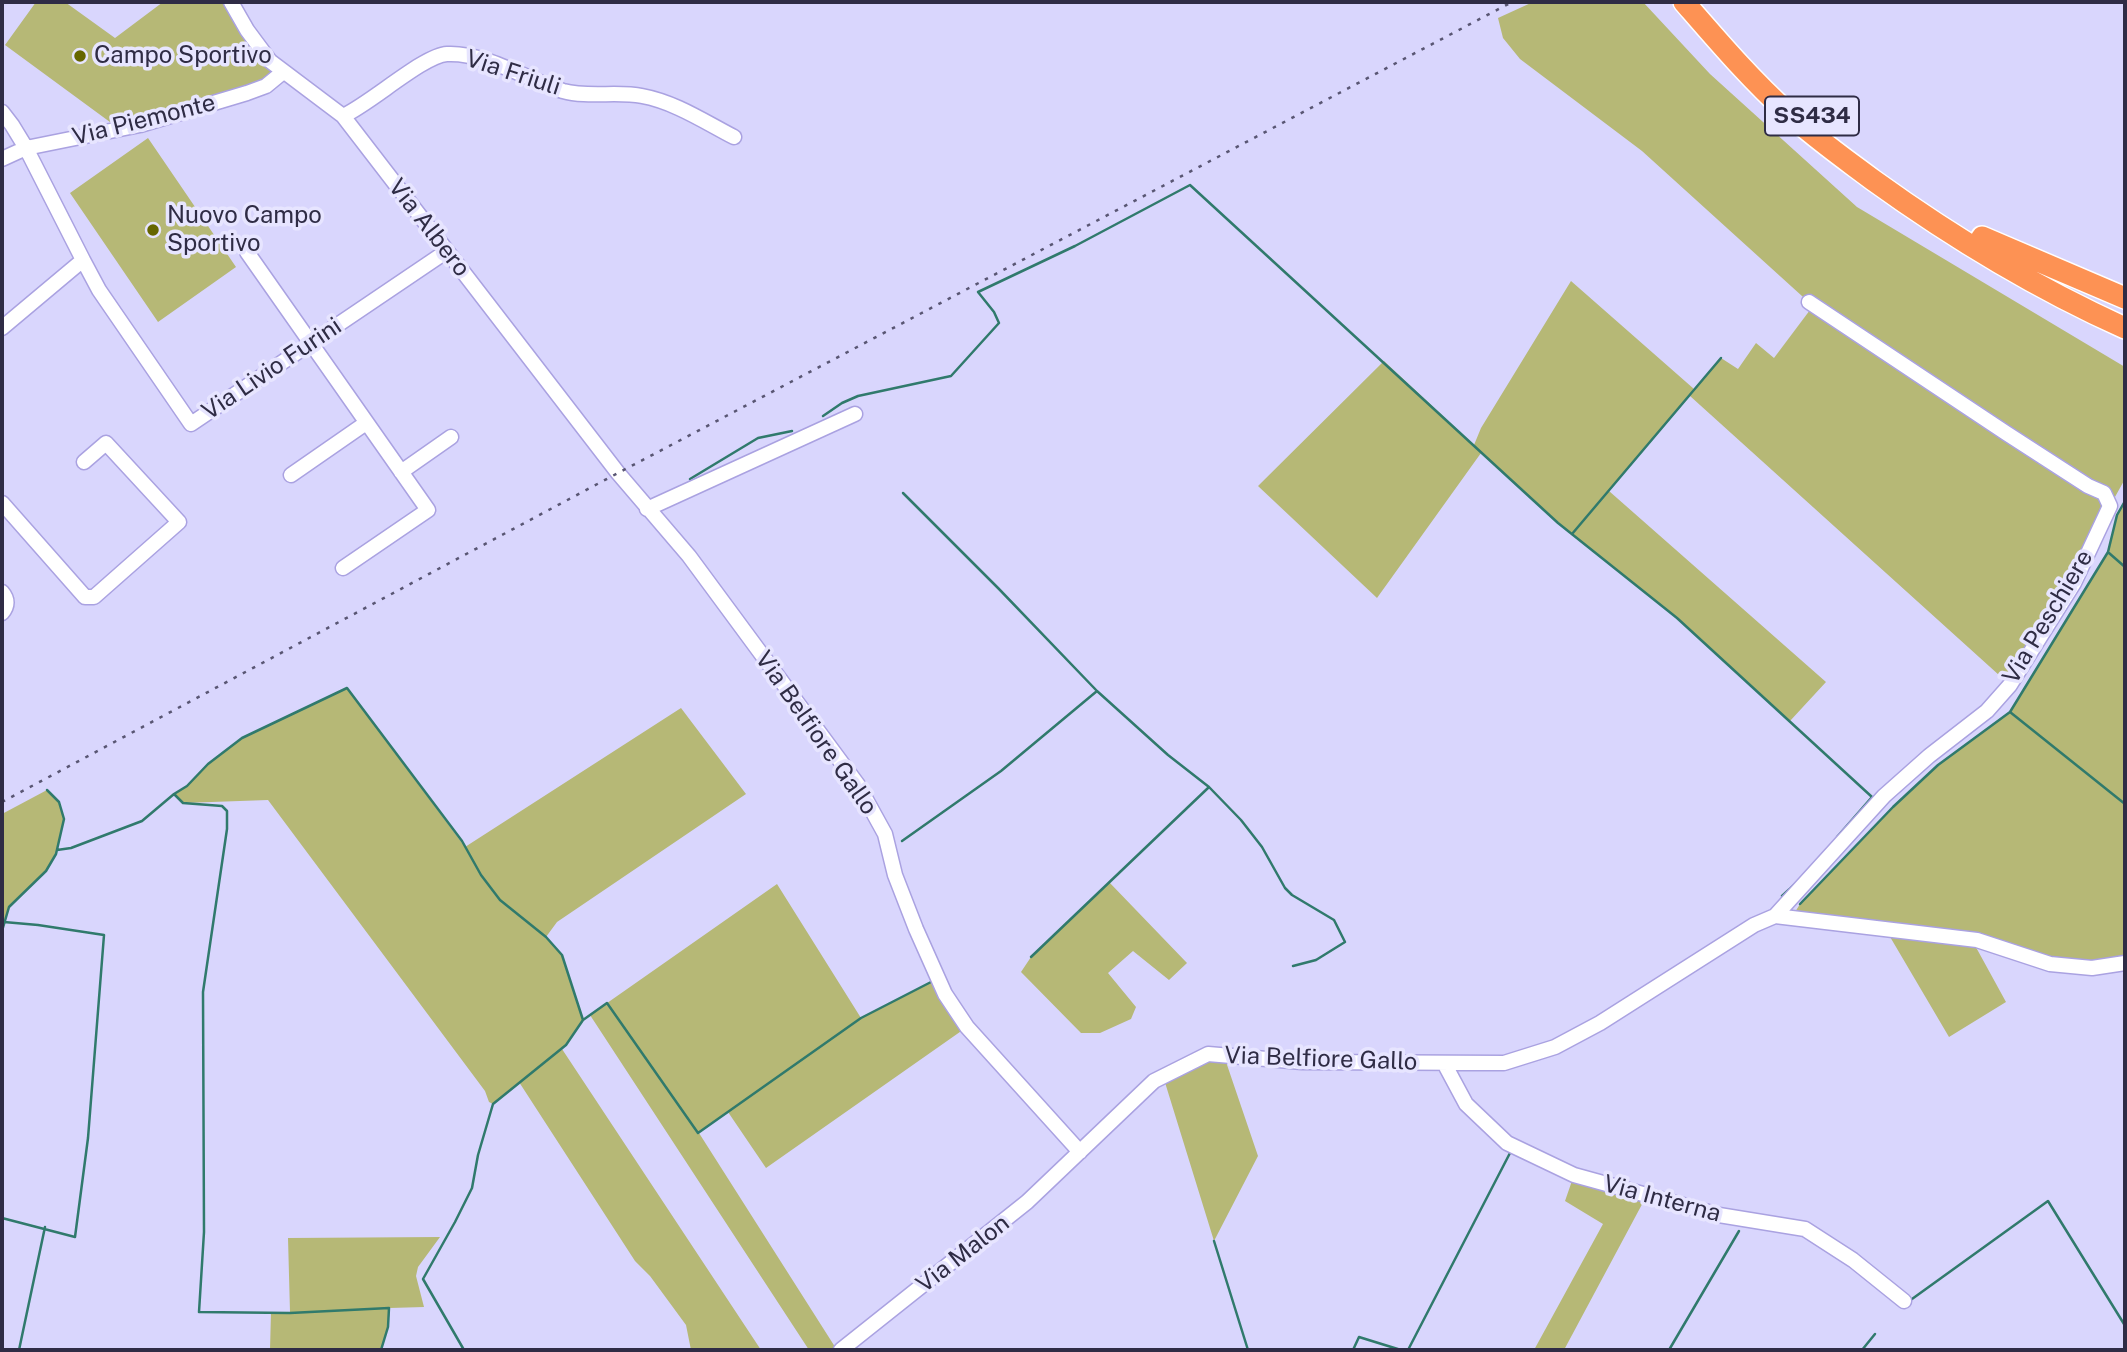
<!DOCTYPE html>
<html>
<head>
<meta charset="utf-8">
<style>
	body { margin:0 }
	#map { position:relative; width:2127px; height:1352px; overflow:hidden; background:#d9d6fd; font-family:"Public Sans",sans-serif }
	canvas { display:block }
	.frame { position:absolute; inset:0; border:4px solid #2f2c45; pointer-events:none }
</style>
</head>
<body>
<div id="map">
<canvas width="2127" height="1352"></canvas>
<div class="frame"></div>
</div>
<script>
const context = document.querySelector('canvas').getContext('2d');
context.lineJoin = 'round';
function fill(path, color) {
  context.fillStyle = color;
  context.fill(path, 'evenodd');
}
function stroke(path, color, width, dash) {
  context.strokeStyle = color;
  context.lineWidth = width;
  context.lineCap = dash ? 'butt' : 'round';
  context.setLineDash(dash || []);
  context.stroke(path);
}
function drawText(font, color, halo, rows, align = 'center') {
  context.font = font + ' "Public Sans",sans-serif';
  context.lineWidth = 7;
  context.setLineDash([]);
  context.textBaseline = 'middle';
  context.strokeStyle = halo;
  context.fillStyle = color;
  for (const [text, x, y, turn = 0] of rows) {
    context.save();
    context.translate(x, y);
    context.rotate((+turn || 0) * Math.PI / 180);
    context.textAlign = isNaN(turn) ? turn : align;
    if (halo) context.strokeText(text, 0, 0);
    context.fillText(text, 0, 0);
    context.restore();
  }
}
const green = new Path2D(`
	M36,2H65L115,38L163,2H227L275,74L263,83L178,111L114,125L5,45Z
	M1533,2H1643L1710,74L1857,207L2125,367V479L2010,685L1690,396L1609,491L1826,682L1790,721L1677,618L1572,535L1481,453L1377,598L1258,486L1384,361L1474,445L1481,428L1571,281L1694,389L1721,358L1738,369L1756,343L1774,358L1813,306L1642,151L1520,59L1503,38L1498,18Z
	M148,138L236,267L158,322L70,193Z
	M2125,501V963L2092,968L1972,940L2006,1002L1949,1037L1886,930L1792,917L1800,904L1893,807L1938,765L2010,712L2108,552L2117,515Z
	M347,688L465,847L681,708L746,794L557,922L546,937L562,955L583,1020L562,1049L761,1350H691L686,1325L650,1276L635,1261L519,1082L493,1104L489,1102L485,1091L268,800L183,803L174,794L187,786L208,764L242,738Z
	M47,790L59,802L64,819L57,850L46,871L9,907L2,931V814Z
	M1109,882L1187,963L1169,980L1133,951L1108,973L1136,1007L1131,1019L1100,1033H1081L1021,972L1031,957Z
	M777,884L861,1018L937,979L967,1027L766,1168L728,1112L699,1133L837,1350H809L590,1015Z
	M1224,1056L1258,1156L1214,1241L1163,1076Z
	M1574,1175L1647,1195L1564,1350H1534L1603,1224L1565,1201Z
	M440,1237L418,1267L416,1276L424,1307L390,1308L388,1327L381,1350H270L271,1312H290L288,1238Z`);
const stream = new Path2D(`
	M823,416L842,403L858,396L951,376L999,323L994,312L978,292L1075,246L1190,185L1558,523L1677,618L1872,797L1837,837
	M690,479L758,438L792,431
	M903,493L999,589L1097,691L1168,755L1209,787L1241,820L1262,847L1285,888L1292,895L1334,920L1345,942L1316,960L1293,966
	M1572,534L1721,358
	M2109,553L2125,567
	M2010,712L2125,804
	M174,794L187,786L208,764L242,738L347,688L462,841L481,875L500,900L546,937L562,955L583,1020L566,1045L493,1104L478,1155L472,1188L455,1222L423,1279L464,1350
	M902,841L1001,771L1097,691
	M57,850L71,848L142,821L174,794L183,803L222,806L227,811V829L203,992L204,1232L199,1312L290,1313L389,1308L388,1327L381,1350
	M1782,896L1795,884
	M1800,904L1893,807L1938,765L2010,712L2108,552L2117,515L2125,501
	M2,931L9,907L46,871L56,854L64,819L59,802L47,790
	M1031,957L1208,788
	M583,1020L607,1003L698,1133L861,1018L931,982
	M2,1218L75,1237L88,1138L104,935L38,925L4,922
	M1214,1241L1248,1350
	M1912,1299L2048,1201L2124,1324
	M19,1350L45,1227
	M1353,1350L1359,1337L1401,1350
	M1408,1350L1510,1153
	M1669,1350L1739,1231
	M1862,1350L1875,1334`);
const minor = new Path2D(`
	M231,2L247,30L270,61L343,116L618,473L689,556L858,785L885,834L895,875L916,929L945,994L967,1027L1080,1152
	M2,112L12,125L26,148L83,260L2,328
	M343,116C370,104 424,55 447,54C485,52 527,80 563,91C588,98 617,91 642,96C675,102 705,122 734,137
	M2,159L26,148L140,125L247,93L266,86L283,72
	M247,252L428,510L343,568
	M83,260L99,290L191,424L447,251
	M401,472L451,437
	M291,475L366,423
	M2,503L85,597H94L179,522L106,443L84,462
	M647,509L855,414
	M2,592C8,599 8,606 2,613
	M1775,916L1884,796L1929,756L1987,711L2010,685L2074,583L2110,506L2104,493L2088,486L2006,433L1809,302
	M1444,1063L1466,1104L1507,1143L1574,1175L1719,1215L1805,1229L1853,1260L1904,1301
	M841,1350L1027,1202L1154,1081L1208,1054L1302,1062L1504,1063L1555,1047L1600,1023L1754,925L1775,916L1977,940L2050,964L2092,968L2125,963`);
const highway = new Path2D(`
	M1684,2C1717,40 1751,80 1789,114C1815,138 1845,159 1873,180C1952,237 2036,288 2125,328
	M1982,237L2125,298`);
const rail = new Path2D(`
	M2,802L618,473L1512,2`);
const markers = [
	[80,56,7,"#660"],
	[153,230,7,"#660"]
];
const shields = [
	[1812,116,94]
];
const shieldNames = [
	["SS434",1812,116]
];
const poiNames = [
	["Campo Sportivo",94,56],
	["Nuovo Campo",167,216],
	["Sportivo",167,244]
];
const streetNames = [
	["Via Friuli",513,73,18],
	["Via Piemonte",144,120,-14],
	["Via Albero",429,228,52],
	["Via Livio Furini",272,369,-34],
	["Via Peschiere",2048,617,-59],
	["Via Belfiore Gallo",816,733,55],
	["Via Belfiore Gallo",1321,1059,2],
	["Via Interna",1662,1199,15],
	["Via Malon",963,1254,-38]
];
fill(green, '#b6b876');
stroke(stream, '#307a6c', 2.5);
stroke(minor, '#aaa2e1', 17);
stroke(highway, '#fff', 24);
stroke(minor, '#fff', 14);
stroke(highway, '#fd9254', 21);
stroke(rail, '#595673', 2.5, [3.5, 7]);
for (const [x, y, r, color] of markers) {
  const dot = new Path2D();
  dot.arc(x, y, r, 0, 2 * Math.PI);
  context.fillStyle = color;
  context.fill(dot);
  stroke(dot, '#e7e5ff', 2.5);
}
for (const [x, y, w] of shields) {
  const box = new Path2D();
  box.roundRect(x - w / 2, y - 19.5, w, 39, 5);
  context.fillStyle = '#e7e5ff';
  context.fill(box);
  stroke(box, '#2f2c45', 2);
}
drawText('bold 23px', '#2f2c45', null, shieldNames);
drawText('24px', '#2f2c45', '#e7e5ff', poiNames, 'left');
drawText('24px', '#2f2c45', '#e7e5ff', streetNames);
</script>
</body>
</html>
